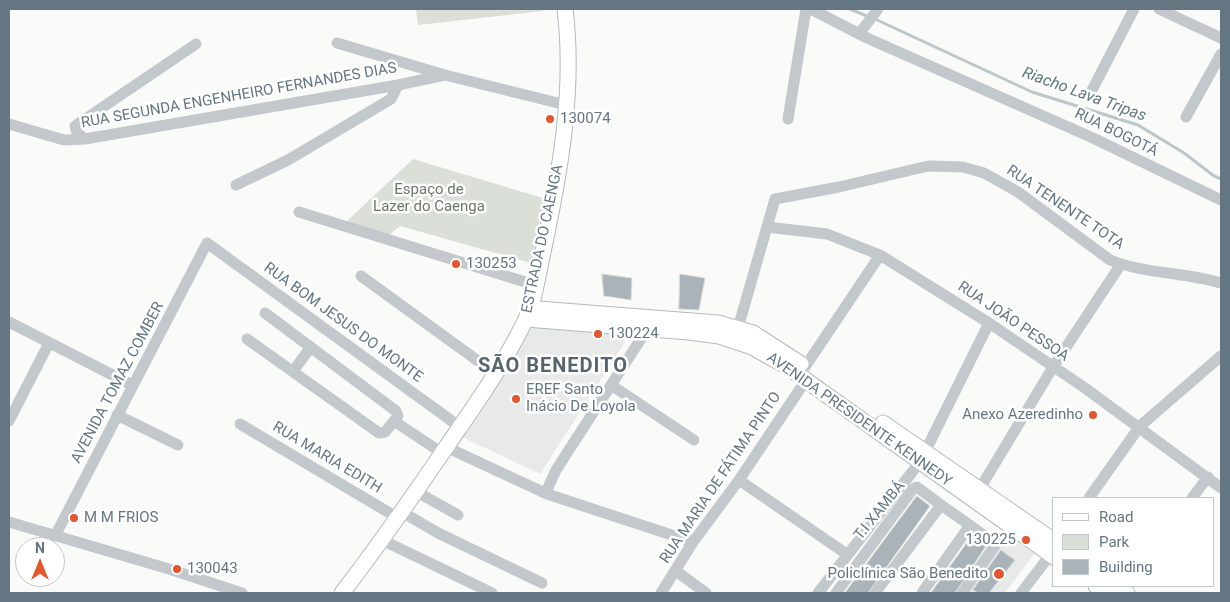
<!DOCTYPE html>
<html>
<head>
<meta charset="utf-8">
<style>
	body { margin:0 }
	#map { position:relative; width:1230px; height:602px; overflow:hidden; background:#fafaf8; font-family:Roboto,sans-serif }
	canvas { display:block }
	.frame { position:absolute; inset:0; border:10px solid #657683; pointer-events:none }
	.legend { position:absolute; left:1052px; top:497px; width:162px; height:90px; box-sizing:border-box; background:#fff; border:1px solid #c1c8cd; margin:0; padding:6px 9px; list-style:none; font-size:15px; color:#657683 }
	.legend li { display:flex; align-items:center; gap:10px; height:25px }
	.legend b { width:25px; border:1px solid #c1c8cd }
	.north { position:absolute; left:15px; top:537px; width:50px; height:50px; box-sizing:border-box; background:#fff; border:1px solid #c1c8cd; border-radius:50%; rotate:0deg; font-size:14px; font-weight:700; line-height:20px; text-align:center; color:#657683 }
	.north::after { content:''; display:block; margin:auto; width:18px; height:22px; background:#e4572e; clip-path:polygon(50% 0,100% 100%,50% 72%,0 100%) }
</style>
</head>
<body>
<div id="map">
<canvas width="1230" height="602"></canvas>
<div class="frame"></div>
<ul class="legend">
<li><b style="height:6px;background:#fff"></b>Road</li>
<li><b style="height:14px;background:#dadfd7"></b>Park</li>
<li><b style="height:14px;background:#aab3b9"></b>Building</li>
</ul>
<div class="north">N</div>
</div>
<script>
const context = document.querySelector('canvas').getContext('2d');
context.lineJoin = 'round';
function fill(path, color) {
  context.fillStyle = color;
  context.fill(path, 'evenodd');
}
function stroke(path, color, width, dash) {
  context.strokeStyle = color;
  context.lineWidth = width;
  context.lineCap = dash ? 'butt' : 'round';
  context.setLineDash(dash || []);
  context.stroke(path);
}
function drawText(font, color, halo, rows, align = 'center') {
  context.font = font + ' Roboto,sans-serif';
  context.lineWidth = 5;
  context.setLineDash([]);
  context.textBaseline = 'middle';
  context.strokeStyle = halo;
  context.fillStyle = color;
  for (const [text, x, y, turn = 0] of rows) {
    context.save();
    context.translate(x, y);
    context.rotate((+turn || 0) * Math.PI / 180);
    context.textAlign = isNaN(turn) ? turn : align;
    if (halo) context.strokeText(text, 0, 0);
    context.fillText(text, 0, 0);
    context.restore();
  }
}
const built = new Path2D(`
	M532,327L614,332L622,336L625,342L540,474L460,436Z
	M1007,534L1034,554L1005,593H965Z`);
const green = new Path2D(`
	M416,9H543V11L418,25Z
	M413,159L546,199L531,263L400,226L388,236L345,223Z`);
const stream = new Path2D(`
	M850,9L869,17
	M875,19L1032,92L1138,125L1184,153L1214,176L1221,179`);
const building = new Path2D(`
	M602,274L632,278L631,300L604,296Z
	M680,274L705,278L699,310L679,309Z
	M917,496L930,506L868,593H845Z
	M972,536L986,546L955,593H931Z
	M1001,550L1015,560L989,593H978L973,590Z`);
const minor = new Path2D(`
	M811,9L867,38L1093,138L1221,200
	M1159,9L1221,38
	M859,34L878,9
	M337,43L445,75L566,105
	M1089,96L1134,9
	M1186,117L1221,54
	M788,119L806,9
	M9,124L64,140L85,139L398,85L445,75
	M85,139L77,133L75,126L196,44
	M236,185L288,160L391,99L398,85
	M299,212L535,285
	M767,227L827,234L880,255L989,323L1085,388L1221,488
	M361,276L496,374
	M265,313L396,411L398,416L394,421
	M9,322L132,385
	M648,328L556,470L546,492L547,494L693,542
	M738,328L775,199L839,187L928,166L963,167L984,173L1018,192L1110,260C1145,274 1185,272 1221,283
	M247,339L379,433L385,432L394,421L442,453
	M805,367L880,255
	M293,371L311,347
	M611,385L694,440
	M117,415L178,445
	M9,421L49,343
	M240,424L398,518
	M446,447L547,494
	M739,480L848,555
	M979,490L1053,367L1121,264
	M417,492L458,515
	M1089,498L1140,426L1221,356
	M1192,498L1208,477
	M941,505L971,526
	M402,512L438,533L542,583
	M9,522L169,569L242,593
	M55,536L207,243L460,427
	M382,540L492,593
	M676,571L706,593
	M661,593L693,542L739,480L806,380
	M818,593L920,462L989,323
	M836,593L913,489L917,487L941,505L875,593
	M922,593L968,528L971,526L996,544L962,593
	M1021,593L1054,550`);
const major = new Path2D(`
	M538,309L718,323L753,333L801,364
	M526,319L689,332L719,336L752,347L786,366L1054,557
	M883,423L1054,541
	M1096,586L1106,593
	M1117,586L1127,593
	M342,593C379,545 413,496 447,446C475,405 503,366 525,321C535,300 538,274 543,252C560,173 575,90 565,9`);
const markers = [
	[550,119,5,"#e4572e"],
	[456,264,5,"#e4572e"],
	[598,334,5,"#e4572e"],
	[516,399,5,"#e4572e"],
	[1093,415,5,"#e4572e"],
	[74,518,5,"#e4572e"],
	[1026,540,5,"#e4572e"],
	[177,569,5,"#e4572e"],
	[999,574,6,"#e4572e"]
];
const streetNames = [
	["RUA SEGUNDA ENGENHEIRO FERNANDES DIAS",239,96,-10],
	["RUA BOGOTÁ",1116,133,26],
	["RUA TENENTE TOTA",1065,208,34],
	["ESTRADA DO CAENGA",543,239,-78],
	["RUA JOÃO PESSOA",1013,322,34],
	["RUA BOM JESUS DO MONTE",343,323,36],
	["AVENIDA TOMAZ COMBER",118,383,-62],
	["AVENIDA PRESIDENTE KENNEDY",859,420,35],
	["RUA MARIA EDITH",327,458,31],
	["RUA MARIA DE FÁTIMA PINTO",721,478,-56],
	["T.I XAMBÁ",880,511,-51]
];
const poiNames = [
	["130074",560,119],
	["130253",466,264],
	["130224",608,334],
	["EREF Santo",526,390],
	["Inácio De Loyola",526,407],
	["Anexo Azeredinho",1083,415,"right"],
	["M M FRIOS",84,518],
	["130225",1016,540,"right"],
	["130043",187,569],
	["Policlínica São Benedito",988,574,"right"]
];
const parkNames = [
	["Espaço de",429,190],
	["Lazer do Caenga",429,207]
];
const waterNames = [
	["Riacho Lava Tripas",1084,95,20]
];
const districtNames = [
	["SÃO BENEDITO",553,367]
];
fill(built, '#e8e9e9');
fill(green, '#dadfd7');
stroke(stream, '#bbc7cb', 3);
fill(building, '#aab3b9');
stroke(building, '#dcdcda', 1);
stroke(major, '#b5babe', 17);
stroke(minor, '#c3c8cc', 11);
stroke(major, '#fff', 15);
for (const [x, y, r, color] of markers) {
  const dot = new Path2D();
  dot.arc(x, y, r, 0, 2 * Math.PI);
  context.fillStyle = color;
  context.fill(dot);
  stroke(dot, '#fff', 2);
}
drawText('15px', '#657683', '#fff', streetNames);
drawText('15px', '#657683', '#fff', poiNames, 'left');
drawText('15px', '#687a64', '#fff', parkNames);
drawText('italic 16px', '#60757c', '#fff', waterNames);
context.letterSpacing = '1px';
drawText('bold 20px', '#57646e', '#fff', districtNames);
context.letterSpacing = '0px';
</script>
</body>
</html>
